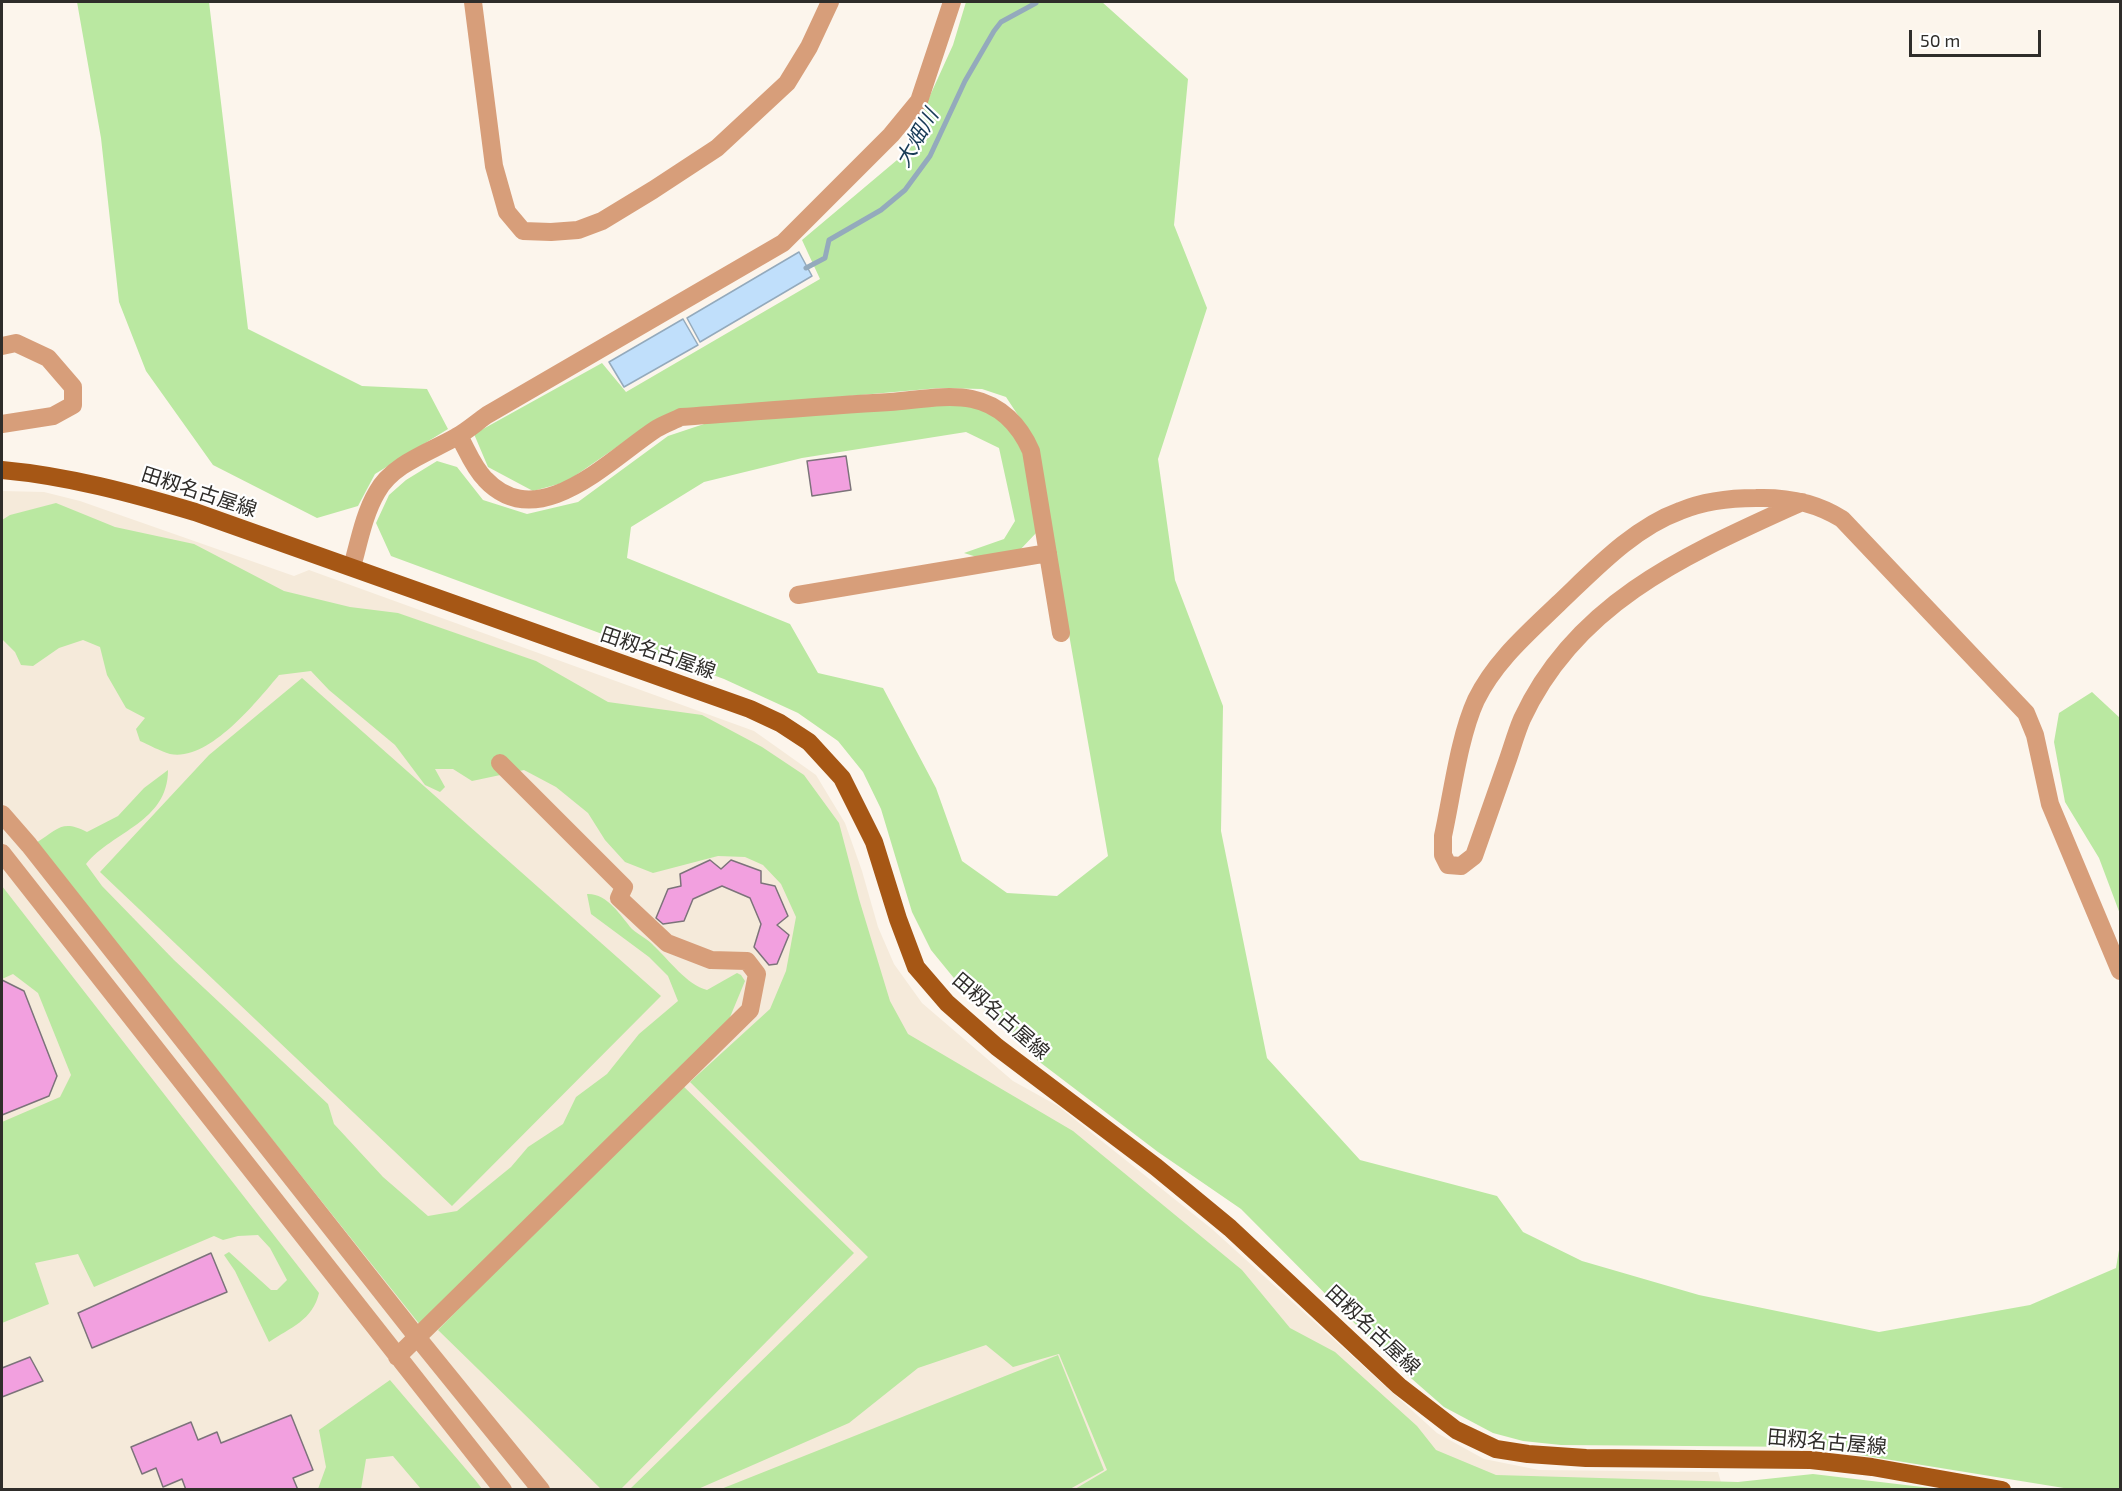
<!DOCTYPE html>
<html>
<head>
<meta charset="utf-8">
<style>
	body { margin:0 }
	#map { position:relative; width:2122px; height:1491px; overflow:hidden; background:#fcf5ec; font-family:"Exo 2",sans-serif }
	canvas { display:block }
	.frame { position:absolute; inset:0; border:3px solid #2f2d2a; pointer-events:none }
	.scale { position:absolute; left:1909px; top:30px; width:132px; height:27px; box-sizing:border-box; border:3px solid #2f2d2a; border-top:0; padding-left:8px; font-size:18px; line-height:21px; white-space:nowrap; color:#2f2d2a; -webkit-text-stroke:4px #fff; paint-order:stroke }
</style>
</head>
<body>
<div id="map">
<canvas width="2122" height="1491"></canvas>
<div class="frame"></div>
<div class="scale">50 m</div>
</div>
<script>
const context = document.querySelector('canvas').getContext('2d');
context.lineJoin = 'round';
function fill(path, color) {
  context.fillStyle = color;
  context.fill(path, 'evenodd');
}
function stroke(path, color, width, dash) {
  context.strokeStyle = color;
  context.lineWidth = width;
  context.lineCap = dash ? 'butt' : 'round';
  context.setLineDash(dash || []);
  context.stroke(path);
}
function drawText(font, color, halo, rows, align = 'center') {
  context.font = font + ' "Exo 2","Noto Sans JP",sans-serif';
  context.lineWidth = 4.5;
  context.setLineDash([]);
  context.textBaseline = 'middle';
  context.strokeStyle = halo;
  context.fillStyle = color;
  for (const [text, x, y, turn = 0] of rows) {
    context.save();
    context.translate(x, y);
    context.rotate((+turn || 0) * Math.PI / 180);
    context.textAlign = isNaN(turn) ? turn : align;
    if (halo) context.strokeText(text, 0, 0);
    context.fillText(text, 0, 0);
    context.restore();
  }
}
const built = new Path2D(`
	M2,491L44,492L80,501L294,576L309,570L754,731L816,775L845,823L862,871L878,927L894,964L922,1003L1013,1081L1058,1106L1212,1229L1437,1433L1484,1459L1539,1470L1718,1472L1723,1489L2,1490Z`);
const green = new Path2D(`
	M77,2H209L248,329L362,386L427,389L448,429L375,474L358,506L317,518L213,465L146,371L119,302L101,138Z
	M966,2H1102L1188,79L1174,225L1207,308L1158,459L1175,580L1223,706L1221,831L1267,1058L1360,1160L1497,1196L1523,1232L1582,1261L1699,1295L1879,1332L2030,1305L2116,1268L2120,1244V1489H2070L1811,1447L1561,1445L1523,1441L1493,1433L1444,1407L1396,1365L1241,1209L1158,1152L1037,1060L1031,1048L971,999L931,950L912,912L881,809L863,772L838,741L798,713L724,679L391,556L376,523L389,495L406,480L437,461L457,467L483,500L527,514L578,502L668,436L713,421L963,404L1001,417L1026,447L1037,532L1019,551L980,558L964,553L1004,539L1015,521L999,448L966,432L802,458L704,482L631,527L627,558L790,624L818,673L883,688L936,788L962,861L1007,893L1057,896L1108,856L1035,441L1006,397L982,389L939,388L682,411L643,429L566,482L533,491L488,467L474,434L602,363L626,392L820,279L802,240L903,155L953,45Z
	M56,503L115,527L194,544L284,591L350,607L398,613L536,661L608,702L702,715L762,747L804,775L839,823L859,899L890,1001L908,1034L1073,1131L1242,1270L1290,1328L1335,1352L1417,1426L1436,1450L1496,1475L1738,1482L1813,1474L1939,1489H1075L1107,1470L1059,1354L1013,1367L986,1345L918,1368L849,1423L698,1489H630L868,1257L690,1082L770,1009L786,971L796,917L781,884L763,865L745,857L718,856L653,873L625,862L605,840L588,813L556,787L524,770L472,781L453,769H435L445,787L440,792L425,785L395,745L329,690L311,671L279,675C257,701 209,762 170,754C160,751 149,745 140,741L136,729L145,718L126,708L107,675L100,647L83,640L59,648L33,666L21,665L15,652L2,639V520L10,515Z
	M302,678L661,996L452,1206L100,872L209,755Z
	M2092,692L2120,718V914L2099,858L2065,802L2054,742L2059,713Z
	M168,770C168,822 113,831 86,864L102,886L174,960L328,1104L334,1124L383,1177L428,1216L457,1211L511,1167L528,1147L563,1124L576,1097L607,1074L639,1034L678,1001L668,976L649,957L591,914L587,894C607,893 620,915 632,929C639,935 648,939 654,946C669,960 687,985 707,990L737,973L741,975L745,981L728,1022L421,1326L36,843C58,829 62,819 87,832L118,816L144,788Z
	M2,886L319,1293C313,1320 290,1328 269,1342L235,1271L224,1255L229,1252L271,1290H277L287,1280L270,1248L258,1235L238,1236L223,1240L214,1236L94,1287L78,1254L35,1263L49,1304L2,1323V1122L60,1097L71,1075L38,993L13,974L2,979Z
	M680,1083L854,1253L621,1489H601L438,1330Z
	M1058,1355L1104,1470L1070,1489H721Z
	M390,1380L476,1481L482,1489H421L393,1456L366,1459L361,1489H318L326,1467L319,1430Z`);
const water = new Path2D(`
	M799,252L812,276L700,342L687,318Z
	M683,319L698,345L624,387L609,362Z`);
const stream = new Path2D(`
	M806,268L825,258L829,240L881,210L905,190L930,156L965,81L994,31L1001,22L1036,3L1035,2`);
const building = new Path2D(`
	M846,456L851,490L812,496L807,461Z
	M710,860L721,869L731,860L761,871V883L775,886L788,916L777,925L789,935L777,964L769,965L754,947L761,924L750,898L722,886L693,899L684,921L663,924L656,918L668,889L681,886L680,874Z
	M2,980L24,991L57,1076L49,1096L2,1115Z
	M211,1253L227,1292L92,1348L78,1313Z
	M30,1357L43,1381L2,1397V1368Z
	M291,1415L313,1470L293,1478L298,1490H186L182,1479L163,1487L156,1468L142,1474L131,1447L191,1422L198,1440L217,1432L221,1443Z`);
const minor = new Path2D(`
	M473,2L494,166L507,212L523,231L551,232L578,230L602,221L653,190L717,148L787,83L809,47L830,2
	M2,346L16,343L48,358L73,387V405L53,416L2,424
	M459,436C467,450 473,467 485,479C538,536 610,459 656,429C664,424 673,421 681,417C751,412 821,406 890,402C916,400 947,394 972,399C1001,405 1020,426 1031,451L1061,633
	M1802,502C1690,553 1577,600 1522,719C1516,733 1512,748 1507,762C1496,793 1485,825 1474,856L1461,866L1448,865L1443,855V836C1452,795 1459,737 1476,700C1495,661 1528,633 1558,604C1594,570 1633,528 1680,511C1704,501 1730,498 1756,498C1786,497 1817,503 1842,519L2026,713L2035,735L2050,804L2120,971
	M352,567C359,542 364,514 377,492C392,464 430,452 456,437C467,431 477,422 487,415L783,243L891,135L919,101L952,2
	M798,595L1048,553
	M2,814L29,845L417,1337L541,1490
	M2,853L503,1490
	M397,1357L750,1010L757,974L747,961L711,960L667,943L619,898L624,887L500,763`);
const major = new Path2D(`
	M2,470C68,476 131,493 195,512L750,709L780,723L809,742L842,778L874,842L898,919L916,967L947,1003L997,1047L1156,1167L1230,1228L1399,1386L1456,1430L1496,1449L1528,1454L1586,1458L1811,1460L1872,1467L2002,1490`);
const streetNames = [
	["田籾名古屋線",199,492,18],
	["田籾名古屋線",658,653,19],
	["田籾名古屋線",1001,1016,41],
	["田籾名古屋線",1373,1330,43],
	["田籾名古屋線",1827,1442,5]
];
const waterNames = [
	["大畑川",917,138,-60]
];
fill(built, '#f5eada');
fill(green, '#bae8a1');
fill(water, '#c0dffb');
stroke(water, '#94aabc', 1.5);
stroke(stream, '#94aabc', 5);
fill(building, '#f2a0df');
stroke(building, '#7c737a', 1.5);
stroke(minor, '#d79e7a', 18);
stroke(major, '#a65715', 18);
drawText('20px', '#2f2d2a', '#fff', streetNames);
drawText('italic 21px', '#183b56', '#fff', waterNames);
</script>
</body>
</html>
